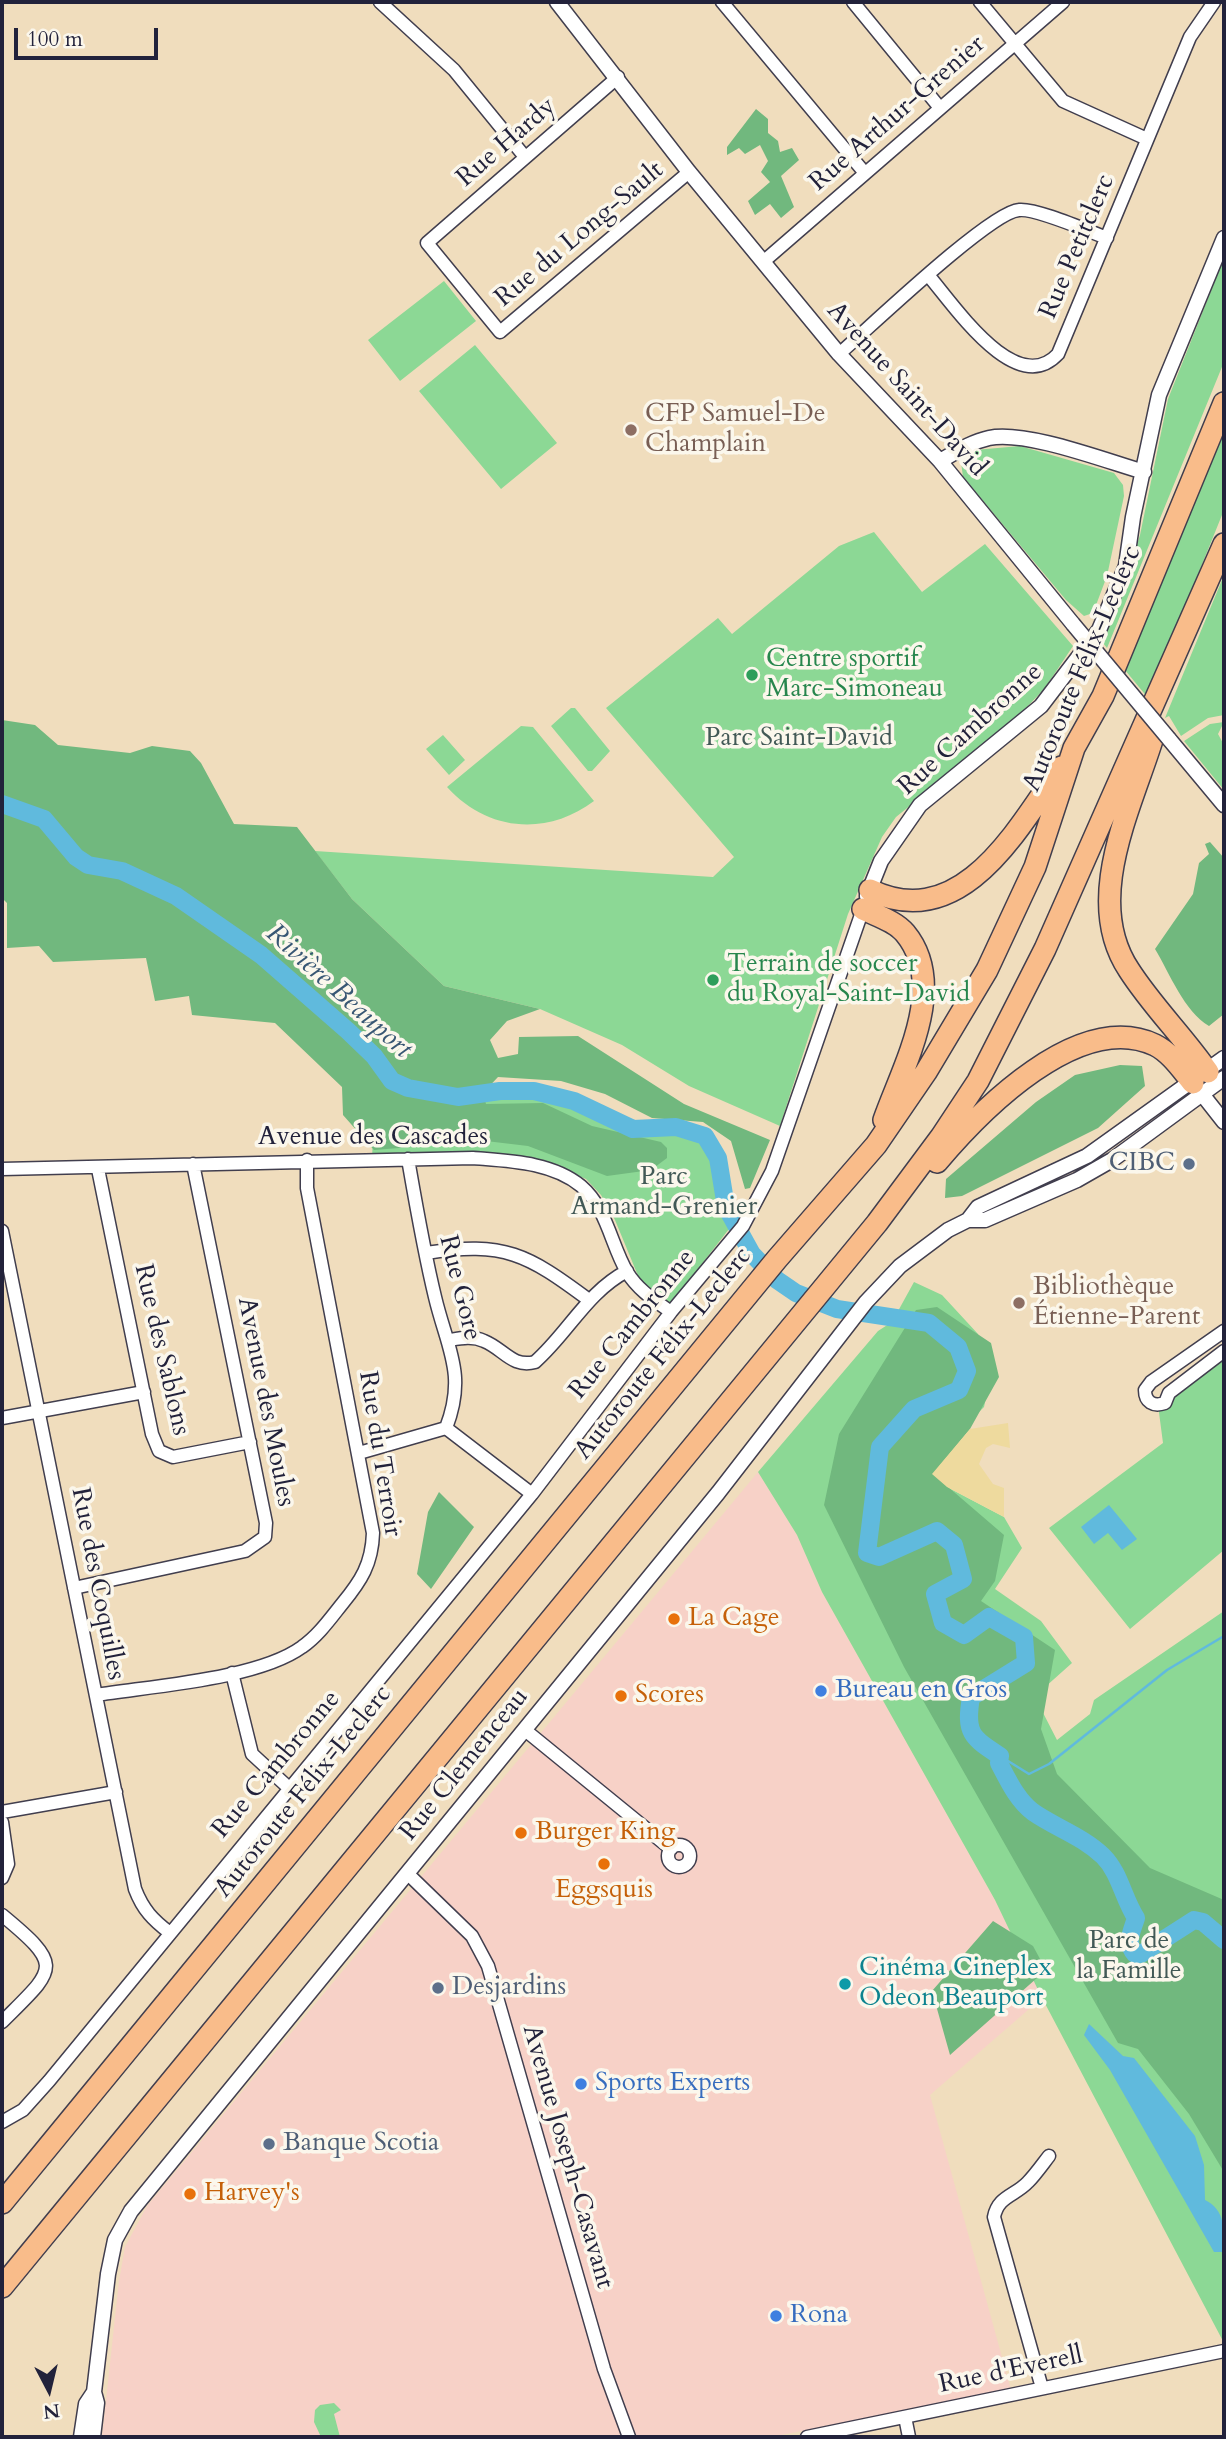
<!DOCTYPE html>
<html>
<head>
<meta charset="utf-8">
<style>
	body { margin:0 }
	#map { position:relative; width:1226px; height:2439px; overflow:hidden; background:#f0ddbd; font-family:Cardo,serif }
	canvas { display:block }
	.frame { position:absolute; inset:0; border:4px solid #22223b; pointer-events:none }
	.north { position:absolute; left:14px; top:2355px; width:70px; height:70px; -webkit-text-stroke:5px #fbf7ec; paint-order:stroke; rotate:173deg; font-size:19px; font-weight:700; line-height:28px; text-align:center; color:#22223b }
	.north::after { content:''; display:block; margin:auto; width:24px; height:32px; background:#22223b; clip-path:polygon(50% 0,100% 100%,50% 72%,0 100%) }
	.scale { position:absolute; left:14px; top:28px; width:144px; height:32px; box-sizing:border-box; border:4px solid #22223b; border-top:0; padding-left:9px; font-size:21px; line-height:24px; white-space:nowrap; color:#22223b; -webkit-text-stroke:5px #fbf7ec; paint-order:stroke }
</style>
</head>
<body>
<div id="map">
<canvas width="1226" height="2439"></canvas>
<div class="frame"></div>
<div class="north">N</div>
<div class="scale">100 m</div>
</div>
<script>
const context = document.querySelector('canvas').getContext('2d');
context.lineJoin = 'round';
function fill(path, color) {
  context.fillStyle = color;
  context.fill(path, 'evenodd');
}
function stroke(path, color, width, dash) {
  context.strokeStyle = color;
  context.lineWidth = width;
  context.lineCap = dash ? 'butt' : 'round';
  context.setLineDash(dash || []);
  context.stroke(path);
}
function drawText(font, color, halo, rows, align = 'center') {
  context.font = font + ' Cardo,serif';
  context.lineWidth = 7;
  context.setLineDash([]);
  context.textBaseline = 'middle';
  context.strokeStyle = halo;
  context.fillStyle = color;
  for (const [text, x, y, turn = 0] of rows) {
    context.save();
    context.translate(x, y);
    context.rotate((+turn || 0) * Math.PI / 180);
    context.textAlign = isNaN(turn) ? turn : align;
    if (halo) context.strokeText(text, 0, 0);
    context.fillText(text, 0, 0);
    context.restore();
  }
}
const built = new Path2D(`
	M758,1472L797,1535L822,1592L995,1900L1043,1997L930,2095L1011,2390L771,2437H102L119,2281L125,2247L147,2206Z`);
const green = new Path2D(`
	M1224,258V362L1107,648L1099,638L1130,567L1140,535L1168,399Z
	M444,281L476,321L400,381L368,340Z
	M475,345L557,443L501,489L419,391Z
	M1224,428V510L1148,698L1125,670Z
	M1020,446L1114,473L1123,485L1124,496L1107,576L1093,613L1084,616L1066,600L963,477L961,462L975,450Z
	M874,532L922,592L985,544L1073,646L1045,688L1010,725L896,817L882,837L848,914L780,1126L689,1086L622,1045L540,1009L444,986L352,899L315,851L713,877L734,857L606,708L718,618L732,634L839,546Z
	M1224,575V715L1208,718L1181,736L1169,716L1165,718Z
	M571,708H575L610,751L592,771H588L551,726Z
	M1224,722L1218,734L1224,745V790L1184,741L1210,724Z
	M521,726L533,727L594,801C546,837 487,831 447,787Z
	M443,735L465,760L449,775L426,749Z
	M512,1095C541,1095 564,1102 589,1116C603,1124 618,1133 634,1135C656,1139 689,1126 706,1146C721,1164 722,1206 729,1229L670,1305L641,1283L615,1220L601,1195L586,1179L552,1165L372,1158L374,1116L462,1100Z
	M914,1282L942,1295L978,1334L990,1379L984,1407L935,1456L947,1487L1004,1517L1022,1548L995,1589L1041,1621L1072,1663L1044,1688L1039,1705L1057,1740L1090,1714L1094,1700L1224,1611V2343L1040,1994L995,1900L822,1592L797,1535L758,1472L878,1331L892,1322Z
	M1224,1351V1550L1130,1629L1049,1528L1163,1443L1158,1405Z
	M334,2403L341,2410L334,2414L340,2437H321L314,2422L315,2410L320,2405Z`);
const forest = new Path2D(`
	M756,109L768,119V133L778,141L780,152L792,148L799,160L781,176L794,207L781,218L770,204L755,215L748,201L770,182L761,172L768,161L760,145L745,154L739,148L727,155V147Z
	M2,720L35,725L58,745L130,753L152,746L190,751L201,763L234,824L297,827L352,899L444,986L540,1009L507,1021L490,1040L498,1058L518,1054L519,1037L578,1036L684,1104L770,1140L750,1188L745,1189L731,1141L703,1122L652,1118L605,1094L561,1081L498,1077L483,1093L486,1104L543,1103L592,1126L661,1142L667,1148V1158L651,1170L607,1176L528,1146L486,1141L374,1150L343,1115L342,1087L275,1023L192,1015L189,996L155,1001L146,958L53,962L39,946L7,948V903L2,898Z
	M1210,842L1224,858V1014L1209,1026C1184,1011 1170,974 1155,949L1193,894L1199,863L1209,854L1205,844Z
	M1120,1065L1142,1066L1145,1086L1098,1128L962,1196L945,1198L946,1179L1036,1102L1075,1075Z
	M937,1307L991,1343L999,1377L970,1429L933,1474L1004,1535L995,1581L981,1601L1055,1650L1041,1729L1057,1774L1150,1868L1224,1900V2172L1189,2114L1138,2049L1118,2043L904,1667L824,1505L839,1434L916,1310Z
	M439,1492L474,1527L431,1589L417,1574L428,1512Z
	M993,1921L1033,1946L1046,1970L950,2055L932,1991Z`);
const sand = new Path2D(`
	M1008,1423L1010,1448L993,1444L986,1448L979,1464L993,1484L1004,1488V1517L947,1487L932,1474L970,1429Z`);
const water = new Path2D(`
	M1109,1505L1137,1539L1122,1550L1108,1533L1094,1544L1081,1527Z
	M1089,2024L1123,2056L1134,2058L1195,2136L1204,2165L1205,2200C1226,2210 1224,2231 1224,2252H1214L1110,2070L1084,2035Z`);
const stream = new Path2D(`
	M1000,1756L1029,1774L1049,1764L1167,1670L1224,1636`);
const river = new Path2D(`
	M2,804L44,819L76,857L88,865L122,871L176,896L261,955L348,1031L374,1056L392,1081L408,1088L458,1097L500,1091H534L574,1101L633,1129L676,1127L705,1136L718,1158L726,1207L752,1254L777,1280L796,1293L837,1309L929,1323L958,1347L967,1371L959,1390L914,1409L880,1447L867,1553L879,1557L937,1531L954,1545L963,1579L935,1594L943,1623L964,1635L989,1617L1024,1637L1026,1663L971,1697C965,1733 971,1737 1000,1756L999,1763C1008,1780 1017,1800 1033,1812C1056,1828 1082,1836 1103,1856C1120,1873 1123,1898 1136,1918C1132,1931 1125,1943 1135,1954H1141L1194,1920L1203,1922L1224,1940`);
const minor = new Path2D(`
	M380,2L454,70L525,157
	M722,2L864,172
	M853,2L940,108
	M980,2L1063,101L1147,139
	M618,77L427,243L500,332L689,172
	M763,262L1063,2
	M928,275C954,305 1016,399 1058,354L1190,37L1214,2
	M839,354C868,329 990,212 1019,210C1036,208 1088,231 1107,238
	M408,1159C416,1205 424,1252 435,1297C447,1348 467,1374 446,1428
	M2,1169L473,1158C509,1161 552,1162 581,1186C607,1208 611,1245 627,1272C638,1290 654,1300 671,1312
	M98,1169L152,1434L159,1451L173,1457L250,1442
	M2,1231L135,1889C143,1910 153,1920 170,1933
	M426,1253C505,1241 527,1254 589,1300
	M1224,1331L1151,1382L1145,1390C1145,1402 1153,1407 1165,1403L1169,1393L1224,1351
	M450,1340C462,1338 473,1336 484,1341C504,1349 512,1368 535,1362C568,1333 587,1292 627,1271
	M2,1418L144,1392
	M359,1453L446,1428L532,1494
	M74,1588L245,1551L265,1537L266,1523L193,1164
	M232,1673L252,1754L290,1789
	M96,1695C152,1686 258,1679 302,1647C318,1636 330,1619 342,1604C361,1581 372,1564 373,1533L307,1188V1160
	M525,1730L671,1849
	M2,1812L116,1792
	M2,1822L8,1864L2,1878
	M668 1856a11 11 0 1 1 22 0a11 11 0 1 1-22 0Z
	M408,1874L472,1936L488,1966L604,2369L629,2437
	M2,1915C65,1967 56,1968 2,2022
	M2,2122L23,2110L49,2081L532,1494L671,1312L743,1226L772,1171L863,909
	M1042,2388L994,2217C998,2196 1015,2196 1028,2182C1035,2175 1042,2165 1049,2156
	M905,2417L909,2437
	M807,2437L1224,2351`);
const tertiary = new Path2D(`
	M557,2L689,172L839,354L940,461L1073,624
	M940,461C956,452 971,442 989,438C1025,430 1106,461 1144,472
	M1169,739L1224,805
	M867,896L881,861L920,805L1041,706L1099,630L1126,566L1133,517L1159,395L1224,238
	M1198,1089L1224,1122
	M968,1220L978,1207L1087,1156L1224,1058
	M81,2437L86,2404L94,2392
	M93,2437L97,2403L94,2392L108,2274L115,2240L131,2211L718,1493L866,1302L900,1266L948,1230L968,1220H985L1077,1180L1112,1160L1224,1078`);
const motorway = new Path2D(`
	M1152,740C1130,810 1083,901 1129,970C1152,1006 1183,1036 1208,1072
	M870,890C961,934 1017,830 1061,767
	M863,909C877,916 895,921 905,933C949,986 903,1066 884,1120
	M937,1162C980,1111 1079,1009 1155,1045C1171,1053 1182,1070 1193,1083
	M2,2203L777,1259L876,1145L926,1072L987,970L1035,867L1074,748L1103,696L1224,403
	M2,2287L877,1223L941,1137L978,1081L1045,949L1224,544`);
const tertiaryBridge = new Path2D(`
	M1073,624L1169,739`);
const markers = [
	[631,430,7,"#8d6e63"],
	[752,675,7,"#2e9e5b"],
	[713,980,7,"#2e9e5b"],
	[1189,1164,7,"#5c6f8a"],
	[1019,1303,7,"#8d6e63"],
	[674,1619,7,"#e8710a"],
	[821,1691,7,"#3f7fe0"],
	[621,1696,7,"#e8710a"],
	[521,1833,7,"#e8710a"],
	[604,1864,7,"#e8710a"],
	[845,1984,7,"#0f9aa8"],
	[438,1988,7,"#5c6f8a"],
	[581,2084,7,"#3f7fe0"],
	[269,2144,7,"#5c6f8a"],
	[190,2194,7,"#e8710a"],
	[776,2316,7,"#3f7fe0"]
];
const streetNames = [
	["Rue Arthur-Grenier",898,114,-41],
	["Rue Hardy",507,143,-41],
	["Rue du Long-Sault",580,235,-40],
	["Rue Petitclerc",1078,247,-67],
	["Avenue Saint-David",906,390,48],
	["Autoroute Félix-Leclerc",1083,669,-67],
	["Rue Cambronne",971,730,-42],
	["Avenue des Cascades",373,1138],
	["Rue Gore",459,1288,76],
	["Rue Cambronne",633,1325,-51],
	["Rue des Sablons",161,1350,77],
	["Autoroute Félix-Leclerc",664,1354,-51],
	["Avenue des Moules",265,1402,79],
	["Rue du Terroir",379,1454,81],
	["Rue des Coquilles",97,1584,79],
	["Rue Cambronne",277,1765,-50],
	["Rue Clemenceau",465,1765,-51],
	["Autoroute Félix-Leclerc",304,1792,-51],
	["Avenue Joseph-Casavant",567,2157,74],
	["Rue d'Everell",1011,2371,-12]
];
const educationNames = [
	["CFP Samuel-De",645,415],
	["Champlain",645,445],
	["Bibliothèque",1033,1288],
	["Étienne-Parent",1033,1318]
];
const leisureNames = [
	["Centre sportif",766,660],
	["Marc-Simoneau",766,690],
	["Terrain de soccer",727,965],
	["du Royal-Saint-David",727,995]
];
const parkNames = [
	["Parc Saint-David",799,739],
	["Parc",664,1178],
	["Armand-Grenier",664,1208],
	["Parc de",1129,1942],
	["la Famille",1129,1972]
];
const serviceNames = [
	["CIBC",1175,1164,"right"],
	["Desjardins",452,1988],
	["Banque Scotia",283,2144]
];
const foodNames = [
	["La Cage",688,1619],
	["Scores",635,1696],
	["Burger King",535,1833],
	["Eggsquis",604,1891,"center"],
	["Harvey's",204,2194]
];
const shopNames = [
	["Bureau en Gros",835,1691],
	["Sports Experts",595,2084],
	["Rona",790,2316]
];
const cultureNames = [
	["Cinéma Cineplex",859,1969],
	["Odeon Beauport",859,1999]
];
const waterNames = [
	["Rivière Beauport",338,992,42]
];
fill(built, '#f7d1c7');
fill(green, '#8cd895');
fill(forest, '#71b87e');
fill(sand, '#eeda9e');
fill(water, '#60badd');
stroke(stream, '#60badd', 2.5);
stroke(river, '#60badd', 18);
stroke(minor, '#413e4e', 15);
stroke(tertiary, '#413e4e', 17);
stroke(motorway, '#413e4e', 24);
stroke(minor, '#fff', 12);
stroke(tertiary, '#fff', 14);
stroke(motorway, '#f9bc8a', 21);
stroke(tertiaryBridge, '#413e4e', 17, []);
stroke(tertiaryBridge, '#fff', 14);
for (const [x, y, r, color] of markers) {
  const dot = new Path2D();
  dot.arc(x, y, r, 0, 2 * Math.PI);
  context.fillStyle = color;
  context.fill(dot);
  stroke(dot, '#fbf7ec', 2.5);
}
drawText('26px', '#22223b', '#fbf7ec', streetNames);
drawText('26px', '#785e54', '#fbf7ec', educationNames, 'left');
drawText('26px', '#27864d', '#fbf7ec', leisureNames, 'left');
drawText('26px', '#425956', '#fbf7ec', parkNames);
drawText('26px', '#4e5e75', '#fbf7ec', serviceNames, 'left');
drawText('26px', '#c56008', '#fbf7ec', foodNames, 'left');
drawText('26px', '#366cbe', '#fbf7ec', shopNames, 'left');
drawText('26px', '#0d838f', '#fbf7ec', cultureNames, 'left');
drawText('italic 28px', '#385774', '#fbf7ec', waterNames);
</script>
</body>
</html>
